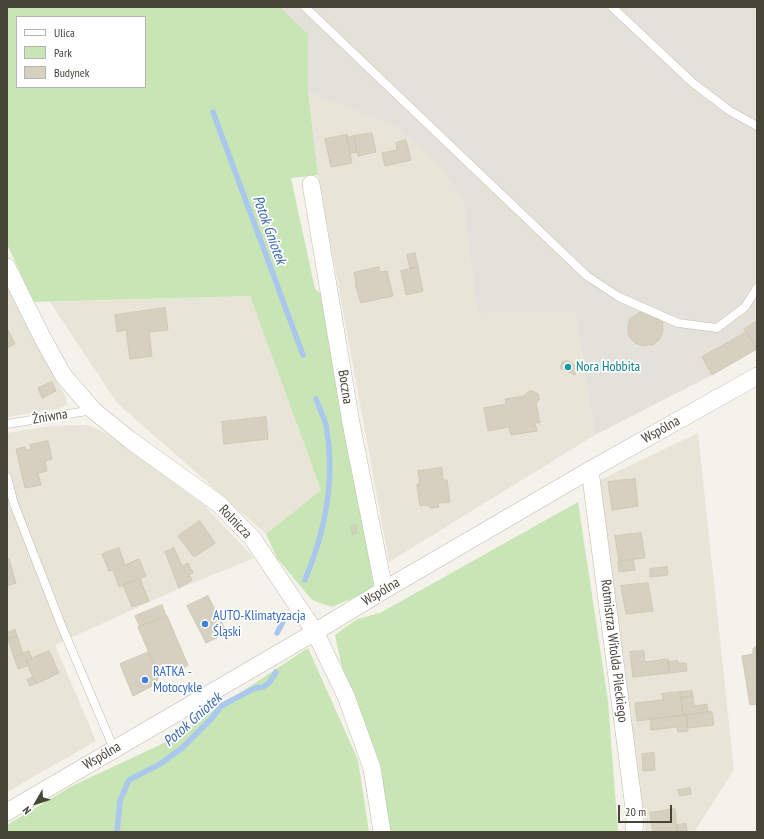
<!DOCTYPE html>
<html>
<head>
<meta charset="utf-8">
<style>
	body { margin:0 }
	#map { position:relative; width:764px; height:839px; overflow:hidden; background:#f4f2ea; font-family:"PT Sans Narrow",sans-serif }
	canvas { display:block }
	.frame { position:absolute; inset:0; border:8px solid #474438; pointer-events:none }
	.legend { position:absolute; left:16px; top:16px; width:130px; height:72px; box-sizing:border-box; background:#fff; border:1px solid #b5b4af; margin:0; padding:5px 7px; list-style:none; font-size:12px; color:#474438 }
	.legend li { display:flex; align-items:center; gap:8px; height:20px }
	.legend b { width:20px; border:1px solid #b5b4af }
	.north { position:absolute; left:16px; top:783px; width:40px; height:40px; -webkit-text-stroke:3px #fff; paint-order:stroke; rotate:231deg; font-size:11px; font-weight:700; line-height:16px; text-align:center; color:#474438 }
	.north::after { content:''; display:block; margin:auto; width:14px; height:18px; background:#474438; clip-path:polygon(50% 0,100% 100%,50% 72%,0 100%) }
	.scale { position:absolute; left:618px; top:805px; width:54px; height:18px; box-sizing:border-box; border:2px solid #474438; border-top:0; padding-left:5px; font-size:12px; line-height:14px; white-space:nowrap; color:#474438; -webkit-text-stroke:3px #fff; paint-order:stroke }
</style>
</head>
<body>
<div id="map">
<canvas width="764" height="839"></canvas>
<div class="frame"></div>
<ul class="legend">
<li><b style="height:5px;background:#fff"></b>Ulica</li>
<li><b style="height:11px;background:#c8e6b5"></b>Park</li>
<li><b style="height:11px;background:#d5d0c0"></b>Budynek</li>
</ul>
<div class="north">N</div>
<div class="scale">20 m</div>
</div>
<script>
const context = document.querySelector('canvas').getContext('2d');
context.lineJoin = 'round';
function fill(path, color) {
  context.fillStyle = color;
  context.fill(path, 'evenodd');
}
function stroke(path, color, width, dash) {
  context.strokeStyle = color;
  context.lineWidth = width;
  context.lineCap = dash ? 'butt' : 'round';
  context.setLineDash(dash || []);
  context.stroke(path);
}
function drawText(font, color, halo, rows, align = 'center') {
  context.font = font + ' "PT Sans Narrow",sans-serif';
  context.lineWidth = 3.5;
  context.setLineDash([]);
  context.textBaseline = 'middle';
  context.strokeStyle = halo;
  context.fillStyle = color;
  for (const [text, x, y, turn = 0] of rows) {
    context.save();
    context.translate(x, y);
    context.rotate((+turn || 0) * Math.PI / 180);
    context.textAlign = isNaN(turn) ? turn : align;
    if (halo) context.strokeText(text, 0, 0);
    context.fillText(text, 0, 0);
    context.restore();
  }
}
const residential = new Path2D(`
	M308,92L397,127L441,168L463,201L477,313L575,312L595,435L389,562L318,175Z
	M7,287L66,398L67,405L58,409L7,417Z
	M250,296L321,490L266,534L117,403L50,302Z
	M88,425L106,433L205,506L254,558L176,590L55,645L96,741L7,792V433L51,426Z
	M698,433L734,770L694,832H646L600,480Z`);
const industrial = new Path2D(`
	M91,7H757V348L712,375L595,435L575,312L477,313L463,201L441,168L397,127L145,28V17Z`);
const green = new Path2D(`
	M7,7H280L308,34V92L318,175L291,178L315,289L325,297L374,589L332,607L312,600L277,558L266,534L321,490L250,296L34,302L7,244ZM17,17H145V87H17Z
	M578,502L608,701L618,832H390L383,791L341,663L335,635L357,619L380,613Z
	M308,648L358,760L369,832H7V825L72,786L164,743Z`);
const stream = new Path2D(`
	M213,112L303,355
	M305,580C325,532 336,478 326,425C324,417 319,408 316,399
	M277,633L285,618
	M117,832L120,801L129,780L160,764L182,748L212,718L221,706L255,688L263,687L269,683L276,672`);
const building = new Path2D(`
	M372,133L376,152L358,156L354,136Z
	M347,135L352,163L331,167L325,139Z
	M354,136L357,152L350,153L347,138Z
	M406,140L411,160L385,166L382,153L397,150L396,143Z
	M415,253L418,267L410,269L407,255Z
	M379,267L380,272L387,271L393,296L361,303L355,284L356,283L354,273Z
	M418,267L423,291L406,295L401,271Z
	M165,308L168,330L149,332L152,356L130,359L126,330L117,332L115,315Z
	M644,312L656,317L658,320L661,318L662,320L663,329L662,334L659,340L652,346L650,344L643,346L635,343L630,338L628,333V325L630,319L639,313Z
	M757,321V349L744,329Z
	M7,328L15,344L7,348Z
	M747,332L757,349L712,375L702,357Z
	M568,361L576,366L577,371L575,375L560,368L562,362Z
	M52,382L56,391L42,398L38,388Z
	M533,391L538,394L539,400L536,403L540,423H535L537,431L511,435L509,427L488,431L484,408L506,404L505,399L524,396L528,392Z
	M266,417L268,439L224,444L222,422Z
	M48,441L52,459L45,461L47,471L38,473L41,485L25,488L16,449L25,447L26,451L31,449L30,445Z
	M442,468L443,480H447L450,502L438,503L439,507L430,508L429,505L420,506L417,484H420L418,471Z
	M635,479L638,506L612,510L608,482Z
	M200,521L215,543L194,557L178,536Z
	M356,525L357,533L353,535L351,527Z
	M641,533L645,558L619,561L615,536Z
	M119,548L125,565L139,559L146,576L119,587L113,570L109,571L102,554Z
	M174,548L182,566L188,563L193,573L189,575L192,580L179,588L165,552Z
	M9,559L16,583L7,586V560Z
	M633,559L635,570L619,572L618,562Z
	M667,567L668,575L650,577V569Z
	M140,579L149,601L132,607L123,585Z
	M648,583L653,611L626,614L621,586Z
	M208,596L227,633L206,643L187,606Z
	M162,605L166,616L140,627L135,616Z
	M167,616L188,665L181,670L176,669L159,677L138,627Z
	M15,630L17,636L8,639L7,633Z
	M17,636L23,654L14,657L8,639Z
	M757,646V704L750,705L742,656L753,654V649Z
	M29,651L32,658L26,661L27,666L18,669L14,657Z
	M49,651L59,673L36,684L26,661Z
	M644,651L645,662L668,659L669,673L633,677L630,652Z
	M149,652L159,677L154,685L133,696L120,664Z
	M678,661V663H686L687,671L669,673L668,662Z
	M33,677L36,683L30,686L27,680Z
	M692,691L693,696L681,698L680,692Z
	M680,692L683,715L637,721L635,703L663,700L662,694Z
	M693,696L694,706L707,704L708,712L683,715L681,698Z
	M712,712L714,725L688,728L686,715Z
	M686,715L688,731L678,732L677,727L651,730L650,719Z
	M654,753L655,770L643,771L642,754Z
	M690,788L691,794L680,796L678,790Z
	M675,809L677,832H653L650,813Z
	M686,824L687,832H677L676,825Z`);
const service = new Path2D(`
	M305,7L587,276L619,297L678,323L717,328L745,307L757,288
	M612,7L693,83L730,111L757,126
	M7,424L93,410
	M7,477L14,504L62,627L114,749`);
const minor = new Path2D(`
	M311,184L351,423L384,590
	M7,267L42,337L63,375L93,410L130,440L219,504L253,539L315,632L346,696L372,768L382,832
	M590,470L635,816L634,832
	M7,812L315,632L384,590L590,470L757,376`);
const markers = [
	[568,367,4,"#0f9aa8"],
	[205,624,4,"#3f7fe0"],
	[145,680,4,"#3f7fe0"]
];
const cultureNames = [
	["Nora Hobbita",576,367]
];
const streetNames = [
	["Boczna",345,387,81],
	["Żniwna",50,417,-9],
	["Wspólna",661,430,-29],
	["Rolnicza",235,522,46],
	["Wspólna",381,592,-31],
	["Rotmistrza Witolda Pileckiego",614,651,83],
	["Wspólna",102,756,-30]
];
const shopNames = [
	["AUTO-Klimatyzacja",213,616],
	["Śląski",213,632],
	["RATKA -",153,672],
	["Motocykle",153,688]
];
const waterNames = [
	["Potok Gniotek",269,230,70],
	["Potok Gniotek",193,720,-42]
];
fill(residential, '#e8e5d8');
fill(industrial, '#e4e1db');
fill(green, '#c8e6b5');
stroke(stream, '#aac7ed', 5.5);
fill(building, '#d5d0c0');
stroke(building, '#cfc9b3', 1);
stroke(service, '#bfbcad', 9);
stroke(minor, '#bfbcad', 18);
stroke(service, '#fff', 8);
stroke(minor, '#fff', 17);
for (const [x, y, r, color] of markers) {
  const dot = new Path2D();
  dot.arc(x, y, r, 0, 2 * Math.PI);
  context.fillStyle = color;
  context.fill(dot);
  stroke(dot, '#fff', 1.5);
}
drawText('14px', '#0d838f', '#fff', cultureNames, 'left');
drawText('14px', '#474438', '#fff', streetNames);
drawText('14px', '#366cbe', '#fff', shopNames, 'left');
drawText('italic 15px', '#3668ae', '#fff', waterNames);
</script>
</body>
</html>
